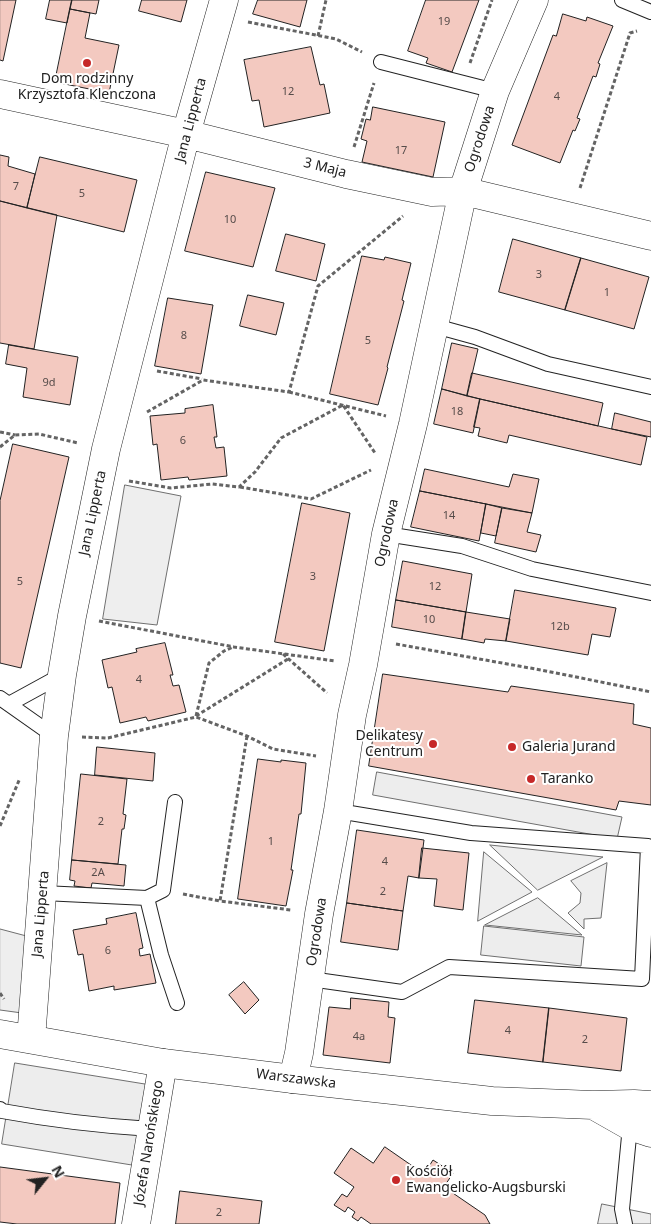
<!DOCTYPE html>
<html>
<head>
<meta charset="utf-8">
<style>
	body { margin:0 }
	#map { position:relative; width:651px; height:1224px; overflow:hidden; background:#fff; font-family:"Noto Sans",sans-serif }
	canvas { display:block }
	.north { position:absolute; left:20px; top:1154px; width:50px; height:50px; -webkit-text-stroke:4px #fff; paint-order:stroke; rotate:61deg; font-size:14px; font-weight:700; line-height:20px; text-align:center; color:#222 }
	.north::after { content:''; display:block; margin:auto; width:18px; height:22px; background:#222; clip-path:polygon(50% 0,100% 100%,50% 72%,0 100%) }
</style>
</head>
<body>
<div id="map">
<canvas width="651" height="1224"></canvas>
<div class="north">N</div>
</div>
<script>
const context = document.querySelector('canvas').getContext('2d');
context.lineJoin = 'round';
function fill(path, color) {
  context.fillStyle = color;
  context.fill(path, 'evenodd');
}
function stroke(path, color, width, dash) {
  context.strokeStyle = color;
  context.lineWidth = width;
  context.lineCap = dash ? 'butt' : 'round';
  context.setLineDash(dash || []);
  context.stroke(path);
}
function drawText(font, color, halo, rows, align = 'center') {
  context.font = font + ' "Noto Sans",sans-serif';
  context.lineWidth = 4;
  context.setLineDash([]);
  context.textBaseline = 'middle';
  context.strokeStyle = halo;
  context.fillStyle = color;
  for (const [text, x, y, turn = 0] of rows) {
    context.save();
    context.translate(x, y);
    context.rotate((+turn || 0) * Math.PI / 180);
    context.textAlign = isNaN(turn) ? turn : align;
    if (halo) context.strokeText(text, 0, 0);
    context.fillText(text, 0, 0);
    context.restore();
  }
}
const green = new Path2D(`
	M125,485L181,496L157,625L103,619Z
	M490,845L603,857L538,890Z
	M484,852L532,892L478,921Z
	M607,863L601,918L584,919V929L568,913L580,903L581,893L571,881Z
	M538,898L582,935L485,925Z
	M0,929L34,938L22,1013L0,1010Z`);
const parking = new Path2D(`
	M377,772L622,817L617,839L373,795Z
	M484,926L584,937L581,966L481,955Z
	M15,1063L151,1085L138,1166L2,1144Z
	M602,1204L651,1214V1224H598Z`);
const building = new Path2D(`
	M0,0H16L3,61L0,60Z
	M50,0H72L67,23L46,19Z
	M72,0H99L96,14L70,9Z
	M142,0H187L181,22L139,11Z
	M258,0H307L300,27L253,14Z
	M426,0H479L452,72L426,63L428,58L408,51Z
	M70,9L90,13L85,38L119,45L109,93L55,82Z
	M563,14L586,21L587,17L613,26L598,63L600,64L596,77L593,76L577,118L580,119L575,131L573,130L560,163L512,145L553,35L556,36Z
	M311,47L320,85L324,84L330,113L264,127L259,100L252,101L244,60Z
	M373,107L445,122L433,177L362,162L367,141L361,139L366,119L370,120Z
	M0,155L9,157L8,166L35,174L27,208L0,201Z
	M40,157L137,180L124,232L27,208Z
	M206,172L275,188L253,267L185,251Z
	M0,201L57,215L34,349L0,343Z
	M286,234L325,244L316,281L276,271Z
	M513,239L581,258L565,310L499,292Z
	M362,256L384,260L385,257L411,263L402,300L404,301L387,367L388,368L378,405L330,394Z
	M581,258L649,277L634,329L565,310Z
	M248,295L284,303L276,335L240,326Z
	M168,298L213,305L201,374L155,366Z
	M452,343L478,349L467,396L442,389Z
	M9,345L78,357L70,405L23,397L27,368L6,364Z
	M472,373L603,403L598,426L467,396Z
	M442,389L480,399L473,433L434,424Z
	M480,399L647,437L641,465L509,435L507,443L478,436L480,428L474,427Z
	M213,405L217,437H214L216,448L224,447L227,476L189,480L188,477L161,480L157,444L153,445L150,416L185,413V409Z
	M615,413L651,422V437L612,429Z
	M13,444L69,457L21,668L0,663V501Z
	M425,469L509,487L513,474L539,479L532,513L420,491Z
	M420,491L486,504L479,541L411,527Z
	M302,503L350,513L324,651L275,642Z
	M486,504L502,508L496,536L481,533Z
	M502,508L532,513L527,532L541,535L536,552L495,543Z
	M403,561L472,574L466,612L396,600Z
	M515,590L616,608L610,637L592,634L588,655L506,641Z
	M396,600L466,612L462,639L392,627Z
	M466,612L510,619L506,641L485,639L484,643L462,639Z
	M165,643L173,675H170L173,686L179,685L186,712L148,721L146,717L120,723L112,687L108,688L102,660L137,652L136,649Z
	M383,674L508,692L511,686L634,704L633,724L651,728V805L619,801L616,810L369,766Z
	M97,747L155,753L153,781L95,775Z
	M258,759L281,762V760L306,763L301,814H299L291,870H293L286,906L238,899Z
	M81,774L127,779L123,814L126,815L124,829H122L118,864L72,860Z
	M357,830L424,840L419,878L408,876L403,911L347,903Z
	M422,848L469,853L463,910L434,906L437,879L419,878Z
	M72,860L126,865L124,886L92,883L91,888L74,886L75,881L70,880Z
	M347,903L403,911L398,950L341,942Z
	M136,913L143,948L139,949L140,956L150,954L156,983L114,990V986L89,991L83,954L78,955L73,930L107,924L106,919Z
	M244,982L259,1000L245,1014L229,995Z
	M351,998L389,1002L388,1017L395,1018L390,1063L323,1055L329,1007L350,1009Z
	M475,1000L549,1008L543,1062L468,1053Z
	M549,1008L627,1018L621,1071L543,1062Z
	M385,1147L424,1174L433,1160L453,1173L444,1187L485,1215L490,1224H371L361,1217L358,1221L352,1217L355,1212L348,1207L345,1212L334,1205L342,1194L347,1197L354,1187L334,1173L351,1148L373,1163Z
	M0,1167L120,1183L115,1224H17L0,1222Z
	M180,1191L262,1201L259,1224H176Z`);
const path = new Path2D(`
	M248,22L336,39L362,52
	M318,36L326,0
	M470,63L492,0
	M354,147L374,83
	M580,188L630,33L637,31
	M157,371L202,379
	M289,392L386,416
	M147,412L203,380L289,392L318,286L403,216
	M0,432L15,435
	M0,447L15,435L39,434L78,443
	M129,481L171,488L212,484L239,487L255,472L281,438L343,405L375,453
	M240,487L311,499L371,470
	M99,621L234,647L335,661
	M396,644L541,670L651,692
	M283,654L327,693
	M196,716L288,659
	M196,716L209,663L224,651L233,647
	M247,736L220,901L291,910
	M82,737L108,738L196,717L247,736L273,749L316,756
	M0,826L20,778
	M183,894L220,901
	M0,993L4,999`);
const lane = new Path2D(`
	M622,0L651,12
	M381,62L495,91
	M435,326L475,337L548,364L651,387
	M386,534L462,546L532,569L651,593
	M0,698L54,736
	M9,704L62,675
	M43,893L147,898L163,890L175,802
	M147,898L161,955L177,1003
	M310,979L402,992L449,967L642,979L648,846L471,833L338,811
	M0,1109L2,1111C51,1120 101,1126 151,1129
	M625,1224L622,1209L630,1126`);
const street = new Path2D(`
	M0,94L186,134L346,174L432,192L463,191L651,236
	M31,1039L54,736L62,675L72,616L106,449L186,134L224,0
	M293,1079L299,1053L319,914L338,811L352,715L363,665L386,534L413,424L463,191L495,91L534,0
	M136,1224L163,1063`);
const primary = new Path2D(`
	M0,1034L163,1063L293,1079L492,1101L593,1105L634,1104L651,1105
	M593,1105L630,1126L651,1133`);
const markers = [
	[87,63,5,"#c62828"],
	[433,744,5,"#c62828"],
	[512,747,5,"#c62828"],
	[531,779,5,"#c62828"],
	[396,1180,5,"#c62828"]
];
const numberNames = [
	["19",444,22],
	["12",288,92],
	["4",557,97],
	["17",401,151],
	["7",16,187],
	["5",82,194],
	["10",230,220],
	["3",539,275],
	["1",607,293],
	["8",184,336],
	["5",368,341],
	["9d",49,383],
	["18",457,412],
	["6",183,441],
	["14",449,516],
	["3",313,577],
	["5",20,582],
	["12",435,587],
	["10",429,620],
	["12b",560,627],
	["4",139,680],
	["2",101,822],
	["1",271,842],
	["4",385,862],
	["2A",98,873],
	["2",383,892],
	["6",108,951],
	["4",508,1031],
	["4a",359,1037],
	["2",585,1040],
	["2",219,1213]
];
const poiNames = [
	["Dom rodzinny",87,79,"center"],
	["Krzysztofa Klenczona",87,95,"center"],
	["Delikatesy",423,736,"right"],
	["Centrum",423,752,"right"],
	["Galeria Jurand",522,747],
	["Taranko",541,779],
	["Kościół",406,1172],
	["Ewangelicko-Augsburski",406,1188]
];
const streetNames = [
	["Jana Lipperta",191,120,-75],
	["Ogrodowa",480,139,-72],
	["3 Maja",325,168,14],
	["Jana Lipperta",93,513,-78],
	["Ogrodowa",387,533,-78],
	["Jana Lipperta",41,914,-85],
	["Ogrodowa",317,932,-81],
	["Warszawska",296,1079,7],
	["Józefa Narońskiego",149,1143,-81]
];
fill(green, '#eee');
stroke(green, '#6f6f6f', 1);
fill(parking, '#ededed');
stroke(parking, '#6f6f6f', 1);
fill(building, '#f3c9c0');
stroke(building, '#222', 1);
stroke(lane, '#222', 16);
stroke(street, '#222', 29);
stroke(primary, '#222', 29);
stroke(path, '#646464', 3, [4, 2.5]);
stroke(lane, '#fff', 14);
stroke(street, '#fff', 28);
stroke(primary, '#fff', 28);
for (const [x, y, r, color] of markers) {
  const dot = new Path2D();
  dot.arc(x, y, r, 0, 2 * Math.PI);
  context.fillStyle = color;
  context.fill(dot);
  stroke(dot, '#fff', 2);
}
drawText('11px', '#564c4a', null, numberNames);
drawText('14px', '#222', '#fff', poiNames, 'left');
drawText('14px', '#222', '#fff', streetNames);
</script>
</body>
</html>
